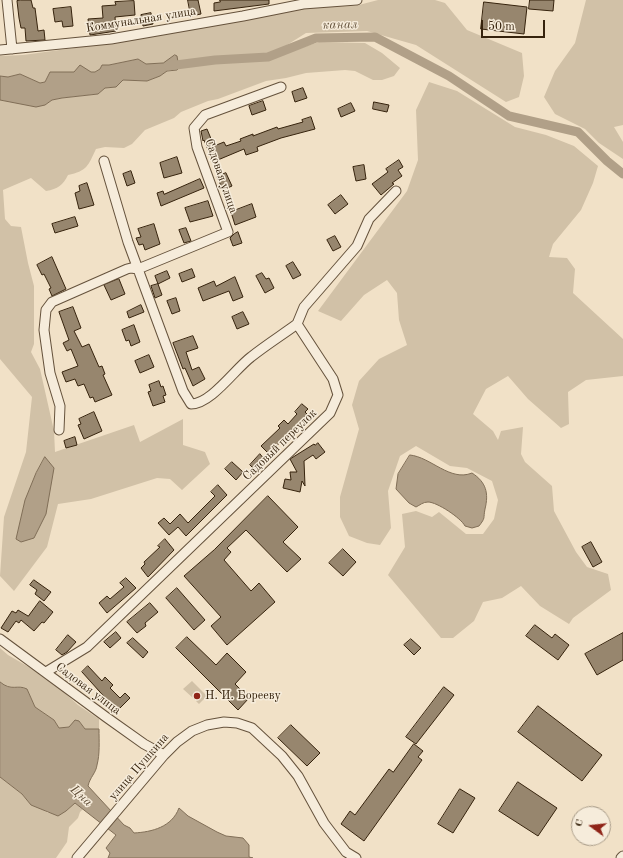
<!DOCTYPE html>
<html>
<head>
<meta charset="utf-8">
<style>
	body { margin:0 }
	#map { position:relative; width:623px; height:858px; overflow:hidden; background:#f1e1c7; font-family:"Old Standard TT",serif }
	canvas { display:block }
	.north { position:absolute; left:571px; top:806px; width:40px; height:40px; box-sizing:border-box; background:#f6ecdb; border:1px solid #a99c89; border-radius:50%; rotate:285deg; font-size:11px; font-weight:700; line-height:16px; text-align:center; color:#36230d }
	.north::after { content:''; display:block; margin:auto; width:14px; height:18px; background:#8f2418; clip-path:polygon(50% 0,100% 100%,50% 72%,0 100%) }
	.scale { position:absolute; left:481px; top:20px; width:64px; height:18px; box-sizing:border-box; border:2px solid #36230d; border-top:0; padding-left:5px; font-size:12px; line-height:14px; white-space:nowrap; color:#36230d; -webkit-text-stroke:3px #f6ecdb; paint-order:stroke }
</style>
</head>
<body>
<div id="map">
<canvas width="623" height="858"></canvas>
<div class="north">С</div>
<div class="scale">50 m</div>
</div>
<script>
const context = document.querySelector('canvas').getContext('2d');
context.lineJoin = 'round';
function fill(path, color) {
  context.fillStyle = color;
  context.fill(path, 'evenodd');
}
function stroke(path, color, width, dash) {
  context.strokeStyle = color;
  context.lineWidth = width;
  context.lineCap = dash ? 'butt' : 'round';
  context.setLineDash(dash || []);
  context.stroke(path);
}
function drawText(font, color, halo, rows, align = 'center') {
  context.font = font + ' "Old Standard TT",serif';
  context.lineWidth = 3;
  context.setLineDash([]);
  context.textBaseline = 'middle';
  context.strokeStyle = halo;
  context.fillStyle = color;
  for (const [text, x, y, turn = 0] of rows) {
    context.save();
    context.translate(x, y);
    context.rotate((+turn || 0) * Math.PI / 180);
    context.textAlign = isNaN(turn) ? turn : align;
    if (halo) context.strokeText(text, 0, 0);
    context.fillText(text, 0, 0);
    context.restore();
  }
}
const green = new Path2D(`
	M378,0H435L445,3L467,30L522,53L524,76L519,97L506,102L416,45L367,31L306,33L287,45L292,51L319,42L365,43L382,53L400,68L394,76L382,80H373L355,71L345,70L306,73L286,78L266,81L218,99L208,101L181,112L174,118L145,130L132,144L124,148L105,147L96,149C88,166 87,171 68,175C63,185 58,189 46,191L31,178L3,190L5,219L11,226L21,227L28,263L34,286V344L31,352L40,369L54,431L55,452L134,425L140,442L183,419V445L205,452L210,464L182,490L170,479L157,478L91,499L58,504L47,547L14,591L0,576L4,517L26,452L32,397L0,359V100L45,105L52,100L62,98L98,94L105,88L116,87L123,80L147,81L160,76L167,71L177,70L164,63L146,64L138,59L109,65H102L100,69L95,72H50L45,82L40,83L20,74L8,77L0,76V56L23,55L111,43L221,23L272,15L303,7L355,6ZM45,457L16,539L36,473Z
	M586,0H623V125L614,127L623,142V159L599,143L585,129L555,114L544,97L555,71L575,43Z
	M429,82L457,91L515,127L546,135L574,146L598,166L593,183L581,210L553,244L549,257L567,258L575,269L573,293L623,339V376L586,380L568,392L569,424L561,428L528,399L508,376L486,389L473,414L493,431L498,440L501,431L523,427L521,454L525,462L552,486L554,511L576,552L587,567L608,574L611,590L573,618L569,624L540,606L521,586L502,598L483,602L474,621L453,638H441L388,575L405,547L402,514L416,511L432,517L439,512L466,534H483L494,519L498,500L492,481L467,468L450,466L416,446L400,456L388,491L391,528L380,545L367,543L349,536L340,517V497L359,429L352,405L359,381L379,359L407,345L399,320L397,293L387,280L364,295L341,321L318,311L407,191L418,160L416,110Z
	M0,648L8,655L48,678L78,705L99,719V729H85L79,721L69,727L59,728L54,720L35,707L27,689C16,684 12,692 0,682Z
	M192,681L207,696L199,704L196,701L200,696L197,693L193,698L183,689Z
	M0,777L22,794L31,805L41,808L48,813L66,811L75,803L83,809L80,812L78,818L69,827L67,842L56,858H0Z`);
const water = new Path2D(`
	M175,55L177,56L179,68L177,70L167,71L160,76L147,81L123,80L116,87L105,88L98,94L62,98L52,100L45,105L36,107L0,100V76L8,77L20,74L40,83L45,82L50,72H74L80,65L91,72H95L100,69L102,65H109L138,59L146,64L163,63Z
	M410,455C431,457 450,482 472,473C486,482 489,493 485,509C483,519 486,517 479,526L472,528L465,526C461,518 437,502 428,502C423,502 420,505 416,507L409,503L396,489L398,474Z
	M45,457L54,468L46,514L34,538L21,542L16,539L25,500L36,473Z
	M0,682C12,692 17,684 27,689L35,707L54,720L59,728L69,727L75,720L79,721L85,729H99C99,741 100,754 97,765C96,773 90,777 88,786L124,825L130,828L134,833C152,832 172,827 179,808L188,816L217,832L226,836L243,838L249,845V857L253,858H108L110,853L106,848L116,835L75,803L66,811L58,816L31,805L22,794L0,777Z`);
const canal = new Path2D(`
	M168,66L215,60L268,57L316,38L375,37L449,76L509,116L578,132L607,161L623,174`);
const building = new Path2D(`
	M21,0H31L33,8H35L38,31L44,30L45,40L26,41L25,28H21L19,18L17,1Z
	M188,0H198L201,14L191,16Z
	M220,0H269V4L214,11V3L220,2Z
	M530,0H554L553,11L529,9Z
	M134,1L135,15L115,17L116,31L90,35L88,19L103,18L102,6L116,5L115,2Z
	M484,2L527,7L524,34L481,29Z
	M71,7L73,26L63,27L62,21L55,22L53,9Z
	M151,13L153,24L143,26L141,15Z
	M303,88L307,98L295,102L292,92Z
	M263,101L266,110L252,115L249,106Z
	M374,102L389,105L387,112L373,109Z
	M351,103L355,111L341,117L338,109Z
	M311,117L315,129L281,138L257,147L258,151L246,155L244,149L213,162L204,140L203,141L201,131L207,129L214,146L224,142L226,146L241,141L240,139L253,134V136L277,127L278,129L303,122L302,120Z
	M177,157L182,173L164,178L160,163Z
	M399,160L403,167L398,170L402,176L392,183L394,184L381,195L372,184L388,172L386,169Z
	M364,165L366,179L356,181L353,167Z
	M131,171L135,183L127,186L123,174Z
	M226,173L232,186L223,190L217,177Z
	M200,179L204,188L161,206L157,193L163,191L164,194Z
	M87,183L94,205L79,209L75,193L80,191L79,186Z
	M341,195L348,204L335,214L328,205Z
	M208,201L213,216L190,222L185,208Z
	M252,204L256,217L235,225L231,212Z
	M75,217L78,226L55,233L52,224Z
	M154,224L160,244L145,250L143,244L139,245L136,238L141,237L138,229Z
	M186,228L191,241L184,243L179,230Z
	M238,232L242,243L233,246L230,238L234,234Z
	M335,236L341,247L333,251L327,240Z
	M52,257L66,289L52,296L49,289L51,288L44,274L42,275L37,265Z
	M293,262L301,275L293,279L286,266Z
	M192,269L195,277L182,282L179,274Z
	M167,271L170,278L158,284L155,276Z
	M262,273L266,279L269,278L274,288L265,293L256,276Z
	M235,277L243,297L233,301L229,291L203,301L198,288L214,281L216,286Z
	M119,279L125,294L111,300L104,285Z
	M158,284L162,295L155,298L151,286Z
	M176,298L180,311L172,314L167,301Z
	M141,305L144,312L129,318L127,312Z
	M73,307L81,328L74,331L82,347L89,344L99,367L102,366L105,374L103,375L112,395L95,402L93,397L90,398L84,384L78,386L75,379L66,382L62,372L78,366L71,349L67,351L63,343L69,340L59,312Z
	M243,312L249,324L237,329L232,317Z
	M134,325L140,342L131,346L129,340L126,341L122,330Z
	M193,336L198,348L186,352L192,370L199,367L205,379L193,386L185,368L183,369L173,343Z
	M149,355L154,367L140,373L135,361Z
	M159,381L161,387L163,386L166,395L163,396L165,402L153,406L148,392L151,391L149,385Z
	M302,404L308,409L305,412L307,414L296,427L297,428L288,436L287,435L269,454L261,446L280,428L278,426L284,420L288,424L297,414L295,412Z
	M94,412L102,431L84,439L78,425L81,424L79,419Z
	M75,437L77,445L66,448L64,441Z
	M318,443L325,452L316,459L313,455L304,461L305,486L302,481L300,492L283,488L285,479L291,480L290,472H297L290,459L314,444L315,445Z
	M260,454L265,460L255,470L250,465Z
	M232,462L243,472L236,480L225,469Z
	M218,485L227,495L186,536L178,527L169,535L158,523L164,518L170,524L180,514L188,523L215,496L211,492Z
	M268,496L298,527L283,542L301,559L287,572L246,530L227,548L231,552L224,560L251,591L259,583L275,602L227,645L211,626L221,617L184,576L214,550Z
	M165,539L174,550L148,577L141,568L145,564L144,562L160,547L158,546Z
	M591,542L602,562L593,567L582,547Z
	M343,549L356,562L343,576L329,563Z
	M126,578L136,588L107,613L99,603L107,596L110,599L124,587L120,583Z
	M34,580L51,592L44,601L35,594L37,590L30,585Z
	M177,588L205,620L194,630L166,598Z
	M40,601L53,612L44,623L42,622L34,631L21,620L19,623L16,621L8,632L1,628L12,611L16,613L18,610L28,616Z
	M150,603L158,612L145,623L146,626L137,633L127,622Z
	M535,625L552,638L555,634L569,645L558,660L526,636Z
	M116,632L121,638L110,648L104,642Z
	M623,633V660L597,675L585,654Z
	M68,635L76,642L67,652L62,655L56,650Z
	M187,637L216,665L227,653L246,672L235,684L249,698L238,710L176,648Z
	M133,638L148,652L143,658L127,643Z
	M411,639L421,648L414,655L404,645Z
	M88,666L102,681L105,677L113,685L110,688L120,698L125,693L130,698L117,711L82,672Z
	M444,687L454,695L416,744L406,737Z
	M538,706L602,755L582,781L518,732Z
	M291,725L320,753L307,766L278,738Z
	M414,744L423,751L418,757L422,760L364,841L341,824L350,811L355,815L389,769L393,772Z
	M518,782L557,808L538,836L499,811Z
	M460,789L475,798L453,833L438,824Z`);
const minor = new Path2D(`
	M7,0L12,49
	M0,50L111,39L243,16L303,4L357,0
	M104,161L128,242L183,391L191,404C211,404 235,369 251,357C266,345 282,335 297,324
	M59,430L60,406L50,373L44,330L46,310L52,302L127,269L131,268L138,269L228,232L197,147L194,128L205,115L281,87
	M0,639L106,717L144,744L164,755
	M46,672L87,647L330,413L338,395L333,379L297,324L304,307L357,246L369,219L396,191
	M77,858L164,755L177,742L192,731L207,725L224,722L237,723L252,728L282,756L298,776L324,823L346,852L356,858
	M621,858L623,856`);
const markers = [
	[197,696,4,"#8f2418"]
];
const streetNames = [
	["Коммунальная улица",141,20,-9],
	["Садовая улица",221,176,71],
	["Садовый переулок",280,445,-44],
	["Садовая улица",88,689,37],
	["улица Пушкина",139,767,-49]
];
const poiNames = [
	["Н. И. Борееву",205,696]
];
const waterNames = [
	["канал",340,25,-1],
	["Цна",81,796,42]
];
fill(green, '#d1c1a7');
fill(water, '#b1a088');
stroke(water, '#806e57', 1);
stroke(canal, '#b1a088', 9);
fill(building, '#97866e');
stroke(building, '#36230d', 1);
stroke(minor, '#65523c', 11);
stroke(minor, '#f6ecdb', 9);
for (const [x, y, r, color] of markers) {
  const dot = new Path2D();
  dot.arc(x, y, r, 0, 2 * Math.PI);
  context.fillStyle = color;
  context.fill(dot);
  stroke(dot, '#f6ecdb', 1.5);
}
drawText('12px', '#36230d', '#f6ecdb', streetNames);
drawText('12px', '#36230d', '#f6ecdb', poiNames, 'left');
drawText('italic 13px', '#614f38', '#f6ecdb', waterNames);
</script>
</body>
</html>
